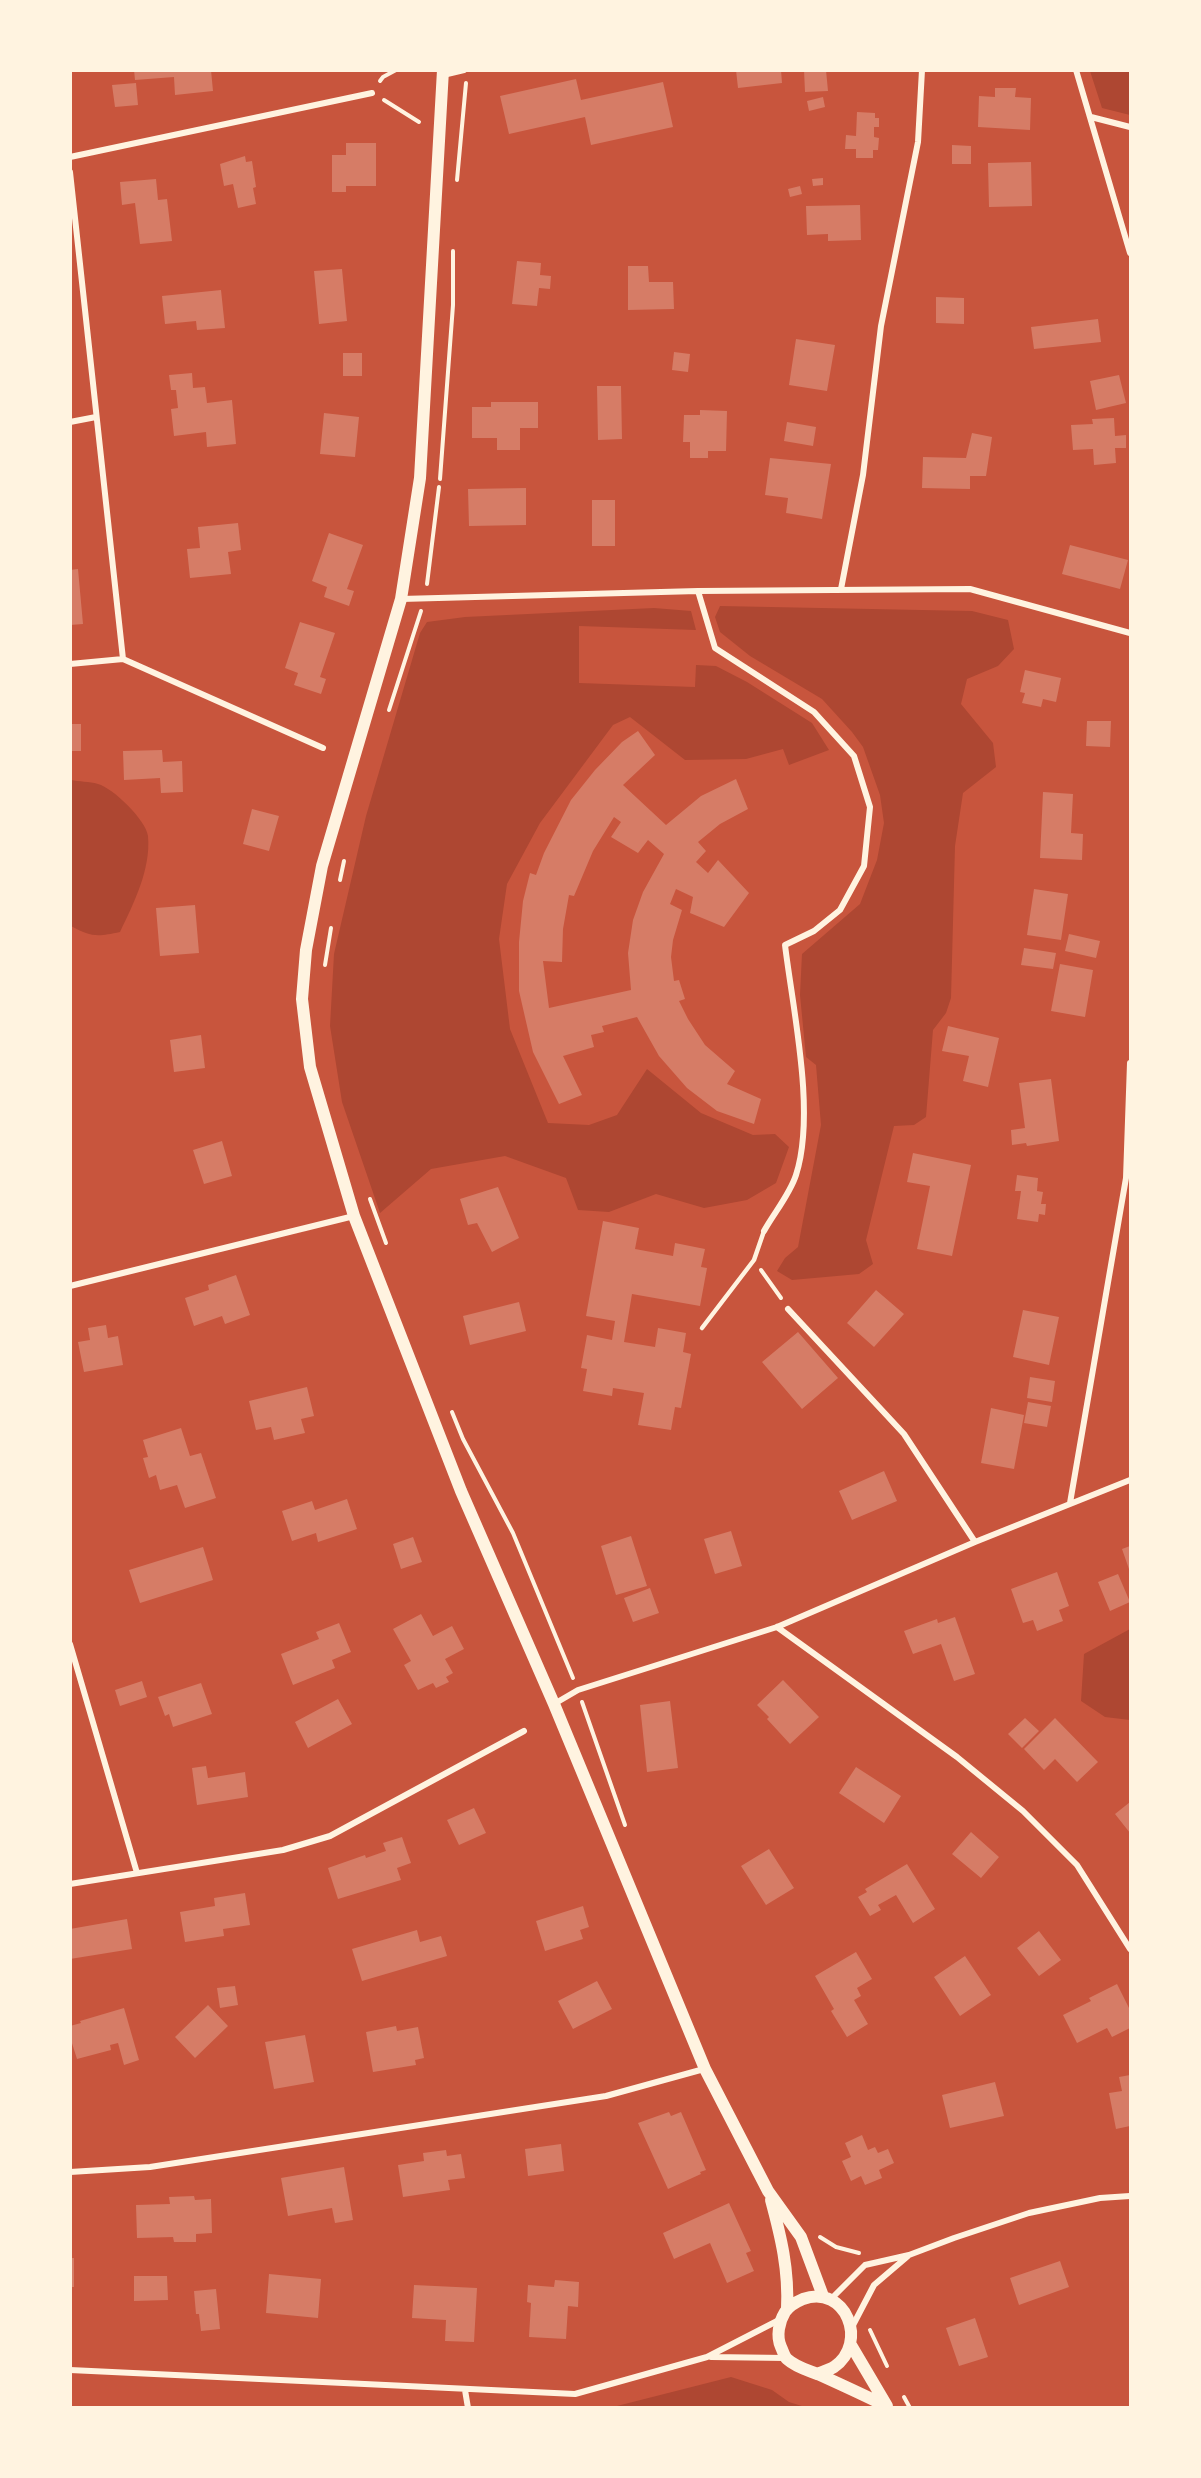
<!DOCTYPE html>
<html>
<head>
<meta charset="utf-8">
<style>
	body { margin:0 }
	#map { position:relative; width:1201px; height:2478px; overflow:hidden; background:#c8553d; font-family:"Fira Sans",sans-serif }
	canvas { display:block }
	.frame { position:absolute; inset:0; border:72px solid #fff3e0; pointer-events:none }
</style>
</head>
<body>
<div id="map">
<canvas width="1201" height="2478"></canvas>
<div class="frame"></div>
</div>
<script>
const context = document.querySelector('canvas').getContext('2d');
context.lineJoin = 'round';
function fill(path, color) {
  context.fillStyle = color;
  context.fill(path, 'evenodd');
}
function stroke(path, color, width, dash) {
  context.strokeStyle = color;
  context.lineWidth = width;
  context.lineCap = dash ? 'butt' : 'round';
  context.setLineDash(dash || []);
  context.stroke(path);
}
const green = new Path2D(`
	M1090,71H1130V115L1102,108Z
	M720,606L972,611L1008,620L1014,649L998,666L967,679L961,704L993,743L996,767L963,793L955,846L951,998L946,1013L933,1030L926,1117L914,1125L894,1126L866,1240L873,1264L859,1274L792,1280L777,1271L785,1258L798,1247L821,1125L816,1065L806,1057L800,995L802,954L860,904L877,860L884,823L880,795L863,747L852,732L822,699L750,656L720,632L715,617Z
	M654,608L691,611L696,630L579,626V683L695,687L696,665L716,666L747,682L812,723L829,750L789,765L783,749L746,759L685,760L630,717L613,725L540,823L507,884L499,939L510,1029L548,1123L589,1125L617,1115L647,1069L701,1113L753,1135L775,1134L789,1147L776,1183L747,1200L704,1208L656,1194L609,1212L578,1210L566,1178L505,1156L431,1169L380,1213L342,1102L330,1026L334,954L366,816L420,633L427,622L465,617Z
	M71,780C79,782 89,781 98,784C113,788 146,820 148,836C151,869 134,903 120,932C97,937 91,937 71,926Z
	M1130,1629V1720L1105,1717L1081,1701L1084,1654Z
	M731,2377L772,2390L789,2402L805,2407H613Z`);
const building = new Path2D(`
	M134,70H211L213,91L175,95L174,77L135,80Z
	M736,70H781L782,83L738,88Z
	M804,70H826L828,91L805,92Z
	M576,79L581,100L663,82L673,127L591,145L585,117L509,134L500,96Z
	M136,83L138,105L115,107L112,85Z
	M995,88H1016L1015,97L1031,98L1030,130L978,127L979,96L995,97Z
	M823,97L825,107L809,111L807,101Z
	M857,112L875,113V118H879V127H874V137L879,138L878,150H873V158H856V149H845L846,135L856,136Z
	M346,143H376V186H346V192H332V155H346Z
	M952,145L971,146V164H952Z
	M245,156L246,162L252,161L256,187L253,188L256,204L238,208L233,184L224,186L220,164Z
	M1031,162L1032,206L989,207L988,163Z
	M823,178V185L813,186L812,179Z
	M156,179L158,200L167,199L172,241L140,244L135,203L122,205L120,182Z
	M800,186L802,194L790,197L788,189Z
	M860,205L861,240L828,241V234L807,235L806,206Z
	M517,261L541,263L540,275L551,276L550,289L539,288L537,306L512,304Z
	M628,266H648L649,282H673L674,309L628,310Z
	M342,269L347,321L319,324L314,271Z
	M221,290L225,328L197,330L196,321L165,324L162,296Z
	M936,297L964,298V324L936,323Z
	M1098,319L1101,342L1034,349L1031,327Z
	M796,339L835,345L827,391L789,385Z
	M674,352L690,354L688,372L672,370Z
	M343,353H362V376H343Z
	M192,373L193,388L205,387L207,403L232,400L236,444L207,447L206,432L174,436L171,409L178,408L176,390H171L169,375Z
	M1119,375L1126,403L1096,410L1090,381Z
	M597,386H621L622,439L598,440Z
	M491,402H538V428H520V450H497V438H472V407H491Z
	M700,410L727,411L726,451H708V458H690V442H683L684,415H700Z
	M324,413L359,417L355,457L320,454Z
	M1114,418L1115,436L1126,435V448H1115L1116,463L1094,465L1093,449L1073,450L1071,425L1093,424L1092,419Z
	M787,422L816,427L813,446L784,441Z
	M972,433L992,437L986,476H970V489L922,488L923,457L966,458Z
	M770,458L831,464L822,519L786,513L788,498L765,495Z
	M526,488V525L469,526L468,489Z
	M592,500H615V546H592Z
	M238,523L241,550L228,552L231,574L190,578L187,549L200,548L198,527Z
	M329,533L363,545L347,589L354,591L349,606L324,597L327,587L312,581Z
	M1070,545L1128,560L1120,589L1062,574Z
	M78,569L83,624L70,625V570Z
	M300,622L335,633L320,677L326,679L321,694L294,685L298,673L285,668Z
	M1025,670L1061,678L1056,702L1043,699L1041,707L1022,703L1025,693L1020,692Z
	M1087,721H1111L1110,747L1086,746Z
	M70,724H81V751H70Z
	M638,731L655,755L623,785L666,825L701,796L736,779L748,809L720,824L698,842L706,851L696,862L708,873L718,860L749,893L724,927L690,913L693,897L676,889L670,904L682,910L673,940L671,957L674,981L679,980L685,999L679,1001L688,1019L705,1045L735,1071L727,1084L761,1099L754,1124L717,1111L687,1088L659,1056L637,1017L602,1026L604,1032L591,1035L594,1047L563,1056L582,1095L559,1104L533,1052L519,991V942L523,901L530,873L536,875L544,853L571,800L595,770L622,742ZM614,817L621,822L611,837L638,853L648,840L664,854L643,892L633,920L628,953L631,990L549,1008L543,961L562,962L563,929L569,895L574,896L593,851Z
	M162,750L163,762L182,761L183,792L161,793L160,778L124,780L123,751Z
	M1043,792L1073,794L1071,833L1083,834L1082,860L1040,858Z
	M252,809L279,816L269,851L243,844Z
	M1034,889L1068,894L1061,940L1027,935Z
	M195,905L199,953L160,956L156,908Z
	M1069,934L1100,941L1096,958L1065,951Z
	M1024,948L1056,953L1053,969L1021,965Z
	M1060,964L1093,970L1085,1017L1051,1011Z
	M948,1026L999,1038L988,1087L963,1081L969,1056L942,1051Z
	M201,1035L205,1068L174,1072L170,1040Z
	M1051,1079L1059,1141L1027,1146L1026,1143L1012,1145L1011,1130L1025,1128L1019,1083Z
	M222,1141L232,1176L204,1184L193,1150Z
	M913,1153L971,1165L952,1256L917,1249L930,1186L907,1182Z
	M1017,1175L1038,1178L1037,1191L1043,1192L1041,1204H1046L1045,1215L1039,1214L1038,1222L1017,1219L1021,1191H1015Z
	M498,1187L519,1238L492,1252L477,1223L468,1225L460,1199Z
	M603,1221L639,1228L635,1249L673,1256L675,1243L705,1249L701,1267L707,1268L700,1306L632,1294L624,1342L655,1347L658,1328L686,1333L683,1352L691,1354L681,1408L675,1407L671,1430L638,1425L644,1393L613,1388L612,1396L583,1391L587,1369L581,1368L587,1335L612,1340L615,1321L586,1316Z
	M236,1275L250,1315L225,1324L222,1316L194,1326L185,1298L209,1290L208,1285Z
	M876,1290L904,1314L874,1347L847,1323Z
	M519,1302L526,1331L470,1345L463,1316Z
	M1023,1310L1059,1317L1049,1365L1013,1357Z
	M106,1325L108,1338L118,1336L123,1365L84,1372L78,1342L90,1340L88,1328Z
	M798,1332L838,1378L802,1409L762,1362Z
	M1030,1377L1055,1381L1052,1402L1027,1398Z
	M307,1387L314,1416L301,1419L305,1433L274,1440L271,1427L256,1430L249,1401Z
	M1028,1402L1051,1406L1047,1427L1024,1423Z
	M991,1408L1024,1415L1014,1469L981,1463Z
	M181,1428L190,1456L201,1453L216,1498L185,1508L177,1485L160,1490L156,1475L149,1478L143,1458L148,1457L143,1440Z
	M884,1471L897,1501L852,1520L839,1491Z
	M347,1499L357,1529L318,1542L316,1533L292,1541L282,1511L312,1501L315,1510Z
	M731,1531L742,1566L715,1574L704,1539Z
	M631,1536L647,1586L616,1595L601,1546Z
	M413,1537L422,1562L401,1569L393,1544Z
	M1130,1546V1572L1122,1549Z
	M203,1547L213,1580L140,1603L129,1570Z
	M1057,1572L1069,1606L1059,1610L1063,1621L1037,1631L1033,1620L1023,1623L1011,1589Z
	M1118,1574L1130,1602L1110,1611L1098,1582Z
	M650,1588L659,1613L633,1622L624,1598Z
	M421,1614L433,1636L452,1626L464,1649L445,1659L453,1673L446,1677L449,1682L436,1688L433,1683L418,1690L404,1665L411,1661L393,1629Z
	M955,1617L975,1674L954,1681L941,1644L913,1654L904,1631L937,1619L938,1623Z
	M339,1623L351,1652L332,1660L335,1668L293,1685L281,1654L319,1639L316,1632Z
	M783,1680L819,1717L790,1744L767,1719L769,1717L757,1705Z
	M142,1681L147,1697L120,1706L115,1690Z
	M201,1683L212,1714L173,1727L169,1714L165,1716L158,1697Z
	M338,1699L352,1724L308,1748L295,1722Z
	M670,1701L678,1768L647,1772L640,1705Z
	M1025,1718L1039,1731L1022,1748L1008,1734Z
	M1055,1718L1098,1762L1077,1782L1055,1759L1044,1770L1024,1749Z
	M206,1766L208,1778L245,1772L248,1797L197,1805L192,1768Z
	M856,1767L901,1796L884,1823L839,1793Z
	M1130,1802V1833L1115,1814Z
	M474,1808L486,1833L459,1845L447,1820Z
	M971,1832L999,1857L981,1878L952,1854Z
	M402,1837L411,1863L397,1868L401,1880L338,1899L328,1868L365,1855L366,1858L386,1851L383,1843Z
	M769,1849L794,1888L766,1905L741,1866Z
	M907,1864L935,1909L913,1923L896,1895L878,1905L881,1910L870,1916L858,1897L867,1892L865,1889Z
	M245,1893L250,1925L223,1929L224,1936L185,1942L180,1912L215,1906L214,1898Z
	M583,1906L589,1927L580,1930L583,1939L545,1951L536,1921Z
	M127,1919L132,1949L70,1959V1929Z
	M417,1930L420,1942L441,1936L447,1956L362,1981L352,1949Z
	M1039,1931L1061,1960L1039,1976L1017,1948Z
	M856,1952L872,1979L857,1988L861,1996L854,2000L868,2024L847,2037L831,2011L834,2009L815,1976Z
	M965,1956L991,1995L960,2016L934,1977Z
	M597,1981L612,2009L573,2029L558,2001Z
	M1117,1984L1130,2010V2028L1112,2037L1107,2028L1077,2043L1063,2015L1091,2001L1089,1998Z
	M235,1986L238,2005L220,2008L217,1988Z
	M208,2005L228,2026L195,2058L175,2037Z
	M124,2008L139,2060L124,2065L118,2043L110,2045L111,2050L77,2059L70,2037V2026L81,2023L80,2021Z
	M396,2026L397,2031L418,2027L424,2058L415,2060L416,2065L373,2072L366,2032Z
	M305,2035L314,2082L274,2089L265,2042Z
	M1130,2075V2126L1116,2129L1109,2093L1122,2091L1119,2077Z
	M995,2082L1004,2116L950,2128L942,2095Z
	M669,2112L671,2116L681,2112L706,2170L700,2172L701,2174L668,2189L638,2123Z
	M862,2135L868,2150L875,2147L878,2153L888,2149L894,2163L879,2170L882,2178L865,2185L861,2176L851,2181L842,2161L851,2157L845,2143Z
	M561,2144L564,2171L528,2176L525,2149Z
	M446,2150L447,2156L461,2154L465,2178L448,2180L450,2190L403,2197L398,2165L424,2161L423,2153Z
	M344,2167L353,2220L335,2223L332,2208L288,2216L281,2178Z
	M194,2196L195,2200L211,2199L212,2233L196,2234V2242H174L173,2237L137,2238L136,2205L170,2204L169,2197Z
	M729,2203L751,2251L746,2253L754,2271L727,2283L710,2243L674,2259L663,2233Z
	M70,2258H74V2287H70Z
	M1060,2261L1069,2287L1019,2305L1010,2278Z
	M269,2274L321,2279L318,2318L266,2313Z
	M134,2276H167L168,2300L134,2301Z
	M555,2280L579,2282L578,2307L568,2306L566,2339L529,2337L531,2303L527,2302L528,2285L554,2287Z
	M414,2285L477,2288L474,2342L445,2341L446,2320L412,2318Z
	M216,2289L220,2329L201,2331L199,2314H196L194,2291Z
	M975,2318L988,2357L959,2366L946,2328Z`);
const path = new Path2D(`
	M380,81L383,77L396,70
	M384,100L419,122
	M457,180L466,83
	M440,479L453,305V251
	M427,584L439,487
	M389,710L421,611
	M340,880L344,861
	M325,965L331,928
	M370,1199L386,1243
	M761,1270L781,1298
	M452,1412L463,1439L513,1533L573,1678
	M582,1702L625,1825
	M820,2237L836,2247L859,2253
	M870,2330L887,2366
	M904,2397L910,2408`);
const service = new Path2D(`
	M702,1328L754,1260L764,1231`);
const minor = new Path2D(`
	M1076,70L1130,253
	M443,75L464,70
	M1091,117L1130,127
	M70,157L372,93
	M70,172L123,659
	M70,422L96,417
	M841,589L863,475L881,326L918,142L922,70
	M698,591L715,648L814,712L854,756L870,807L864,866L840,910L814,931L785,945C793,1011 816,1113 796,1175C790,1194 774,1213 764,1231
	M401,599L698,591L970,589L1130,633
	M70,664L123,659L323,748
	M70,1286L354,1216
	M788,1309L904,1434L975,1542
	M1070,1503L1126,1178L1130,1063
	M777,1627L957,1757L1023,1811L1077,1865L1130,1949
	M70,1644L137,1873
	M554,1704L578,1690L777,1627L975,1542L1130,1480
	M70,1884L283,1850L330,1836L524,1731
	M70,2172L150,2167L606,2096L704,2069
	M831,2299L865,2265L909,2255L954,2238L1029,2213L1100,2198L1130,2196
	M851,2329L874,2285L908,2256
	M711,2357L785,2358
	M70,2370L575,2394L707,2357L781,2319
	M465,2390L468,2408`);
const secondary = new Path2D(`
	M443,70L420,478L401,599L322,866L306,950L302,999L310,1067L354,1216L461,1491L554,1704L705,2069L768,2191L801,2237L823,2296
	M771,2200C781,2237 789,2270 787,2309
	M851,2345L887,2406
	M817,2374C822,2372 829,2370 834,2367C869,2343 846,2284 803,2299C796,2302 789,2306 785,2312C779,2322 776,2336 781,2347C783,2351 784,2356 787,2359C797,2368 808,2370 820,2375C842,2385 864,2395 886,2406`);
fill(green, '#ae4732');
fill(building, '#d67c66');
stroke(path, '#fff3e0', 4);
stroke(service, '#fff3e0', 4.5);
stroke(minor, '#fff3e0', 6);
stroke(secondary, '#fff3e0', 12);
</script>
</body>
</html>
